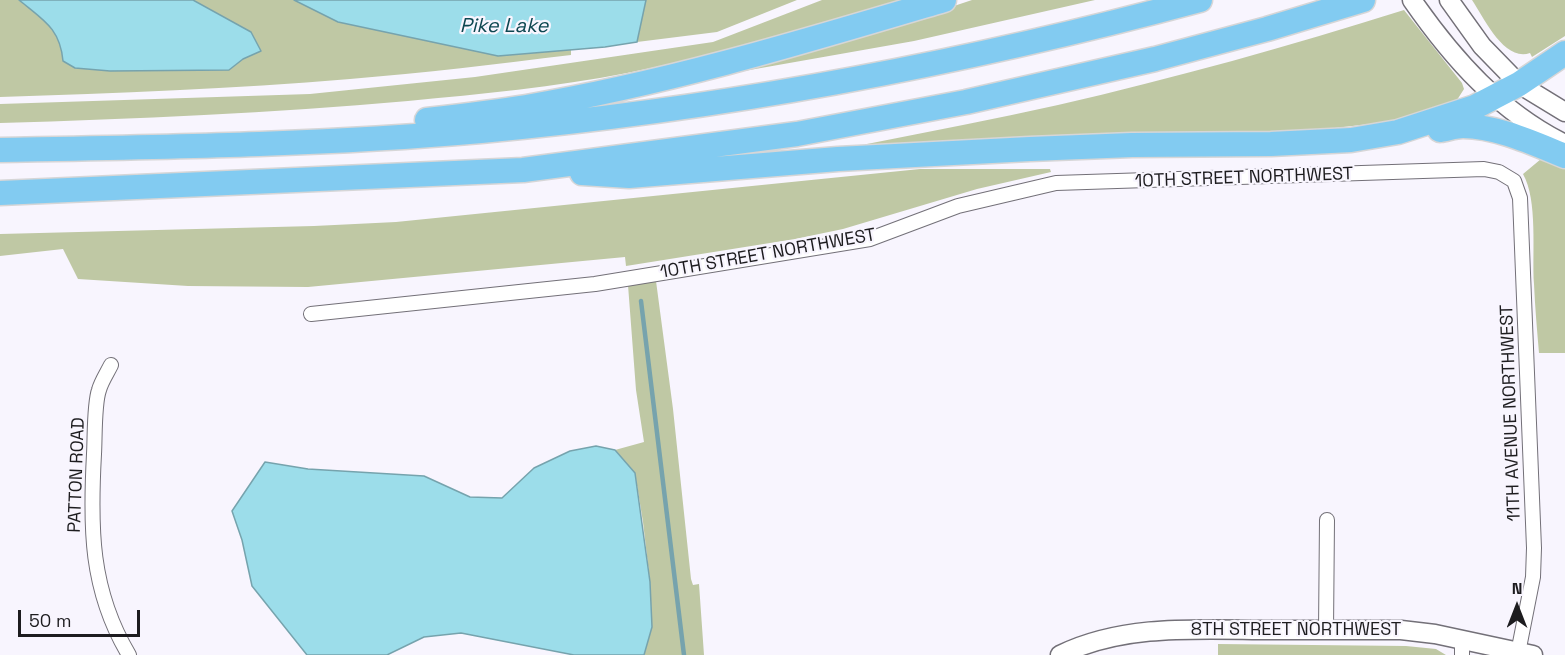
<!DOCTYPE html>
<html>
<head>
<meta charset="utf-8">
<style>
	body { margin:0 }
	#map { position:relative; width:1565px; height:655px; overflow:hidden; background:#f8f5fe; font-family:"Space Grotesk",sans-serif }
	canvas { display:block }
	.north { position:absolute; left:1487px; top:577px; width:60px; height:60px; -webkit-text-stroke:4px #f8f5fe; paint-order:stroke; rotate:0deg; font-size:16px; font-weight:700; line-height:24px; text-align:center; color:#1d1c1f }
	.north::after { content:''; display:block; margin:auto; width:21px; height:27px; background:#1d1c1f; clip-path:polygon(50% 0,100% 100%,50% 72%,0 100%) }
	.scale { position:absolute; left:18px; top:610px; width:122px; height:27px; box-sizing:border-box; border:3px solid #1d1c1f; border-top:0; padding-left:8px; font-size:18px; line-height:21px; white-space:nowrap; color:#1d1c1f; -webkit-text-stroke:4px #f8f5fe; paint-order:stroke }
</style>
</head>
<body>
<div id="map">
<canvas width="1565" height="655"></canvas>
<div class="north">N</div>
<div class="scale">50 m</div>
</div>
<script>
const context = document.querySelector('canvas').getContext('2d');
context.lineJoin = 'round';
function fill(path, color) {
  context.fillStyle = color;
  context.fill(path, 'evenodd');
}
function stroke(path, color, width, dash) {
  context.strokeStyle = color;
  context.lineWidth = width;
  context.lineCap = dash ? 'butt' : 'round';
  context.setLineDash(dash || []);
  context.stroke(path);
}
function drawText(font, color, halo, rows, align = 'center') {
  context.font = font + ' "Space Grotesk",sans-serif';
  context.lineWidth = 4.5;
  context.setLineDash([]);
  context.textBaseline = 'middle';
  context.strokeStyle = halo;
  context.fillStyle = color;
  for (const [text, x, y, turn = 0] of rows) {
    context.save();
    context.translate(x, y);
    context.rotate((+turn || 0) * Math.PI / 180);
    context.textAlign = isNaN(turn) ? turn : align;
    if (halo) context.strokeText(text, 0, 0);
    context.fillText(text, 0, 0);
    context.restore();
  }
}
const green = new Path2D(`
	M0,0H19C43,20 60,28 63,61L75,68L110,71L229,70L243,59L261,51L251,32L193,0H294L338,22L498,56L571,50V55C497,64 424,73 350,79C233,89 117,93 0,97Z
	M646,0H797L717,32L637,42Z
	M822,0H903C811,26 720,55 627,73C555,87 481,94 408,101C272,113 136,119 0,123V104L310,94L475,77L713,42Z
	M972,0H1095L914,41L744,71L743,64L903,23Z
	M1472,0H1565V36L1532,57L1530,53C1504,62 1484,18 1472,0Z
	M1404,10L1462,83L1464,89L1457,100L1387,122L1326,129L1098,138L868,151L867,144C931,131 995,119 1058,105C1175,78 1290,46 1404,10Z
	M1547,154L1565,160V353H1539C1537,330 1535,307 1534,284C1532,253 1538,200 1523,174Z
	M920,169H1050L1051,172L977,189L843,229L795,239L626,266L625,257L308,287L188,286L78,279L63,249L0,256V234L314,226L396,222Z
	M656,281L673,409L691,579L693,585L699,584L704,655H644L652,627L650,582L643,522L635,473L615,450L644,442L636,390L628,285Z
	M1218,644L1406,646L1436,649L1446,655H1218Z`);
const water = new Path2D(`
	M19,0H193L251,32L261,51L243,59L229,70L110,71L75,68L63,61C60,28 43,20 19,0Z
	M294,0H646L637,42L605,47L498,56L338,22Z
	M596,446L615,450L635,473L650,582L652,627L644,655H574L461,633L424,637L387,655H307L252,586L242,540L232,511L265,462L308,469L424,476L470,497L502,498L534,468L570,451Z`);
const stream = new Path2D(`
	M641,301L684,655`);
const street = new Path2D(`
	M311,314L595,284L870,239L958,206L1056,183L1484,169L1499,172L1514,181L1520,198L1534,548L1533,577L1518,653
	M111,365C107,373 101,382 99,390C94,404 95,438 94,454C90,527 90,590 129,655
	M1326,630L1327,520
	M1462,641V655`);
const secondary = new Path2D(`
	M1412,0C1453,59 1500,112 1565,144
	M1449,0L1482,46L1519,84L1565,112
	M1060,655C1121,625 1192,629 1259,630C1306,630 1354,630 1401,630L1435,634L1533,655`);
const highway = new Path2D(`
	M427,120C460,116 493,112 526,107C668,83 806,41 944,0
	M1440,130C1447,129 1456,126 1463,126C1497,126 1535,144 1565,156
	M0,150C160,147 321,145 481,131C724,109 966,63 1200,0
	M582,173L629,176L838,159L1030,149L1132,145L1271,144L1351,140L1398,132L1475,107L1519,84L1565,53
	M0,193L523,170L797,134L966,102L1155,59L1267,29L1363,0`);
const streetNames = [
	["10TH STREET NORTHWEST",1244,178,-2],
	["10TH STREET NORTHWEST",768,254,-10],
	["11TH AVENUE NORTHWEST",1511,413,-92],
	["PATTON ROAD",77,475,-88],
	["8TH STREET NORTHWEST",1296,630]
];
const waterNames = [
	["Pike Lake",504,27]
];
fill(green, '#bfc8a4');
fill(water, '#9cddea');
stroke(water, '#76a3ad', 1.5);
stroke(stream, '#76a3ad', 4.5);
stroke(street, '#737078', 16);
stroke(secondary, '#737078', 21);
stroke(highway, '#d6d6d7', 27);
stroke(street, '#fff', 14);
stroke(secondary, '#fff', 18);
stroke(highway, '#82cbf1', 24);
drawText('18px', '#1d1c1f', '#f8f5fe', streetNames);
drawText('italic 20px', '#0d4751', '#f8f5fe', waterNames);
</script>
</body>
</html>
